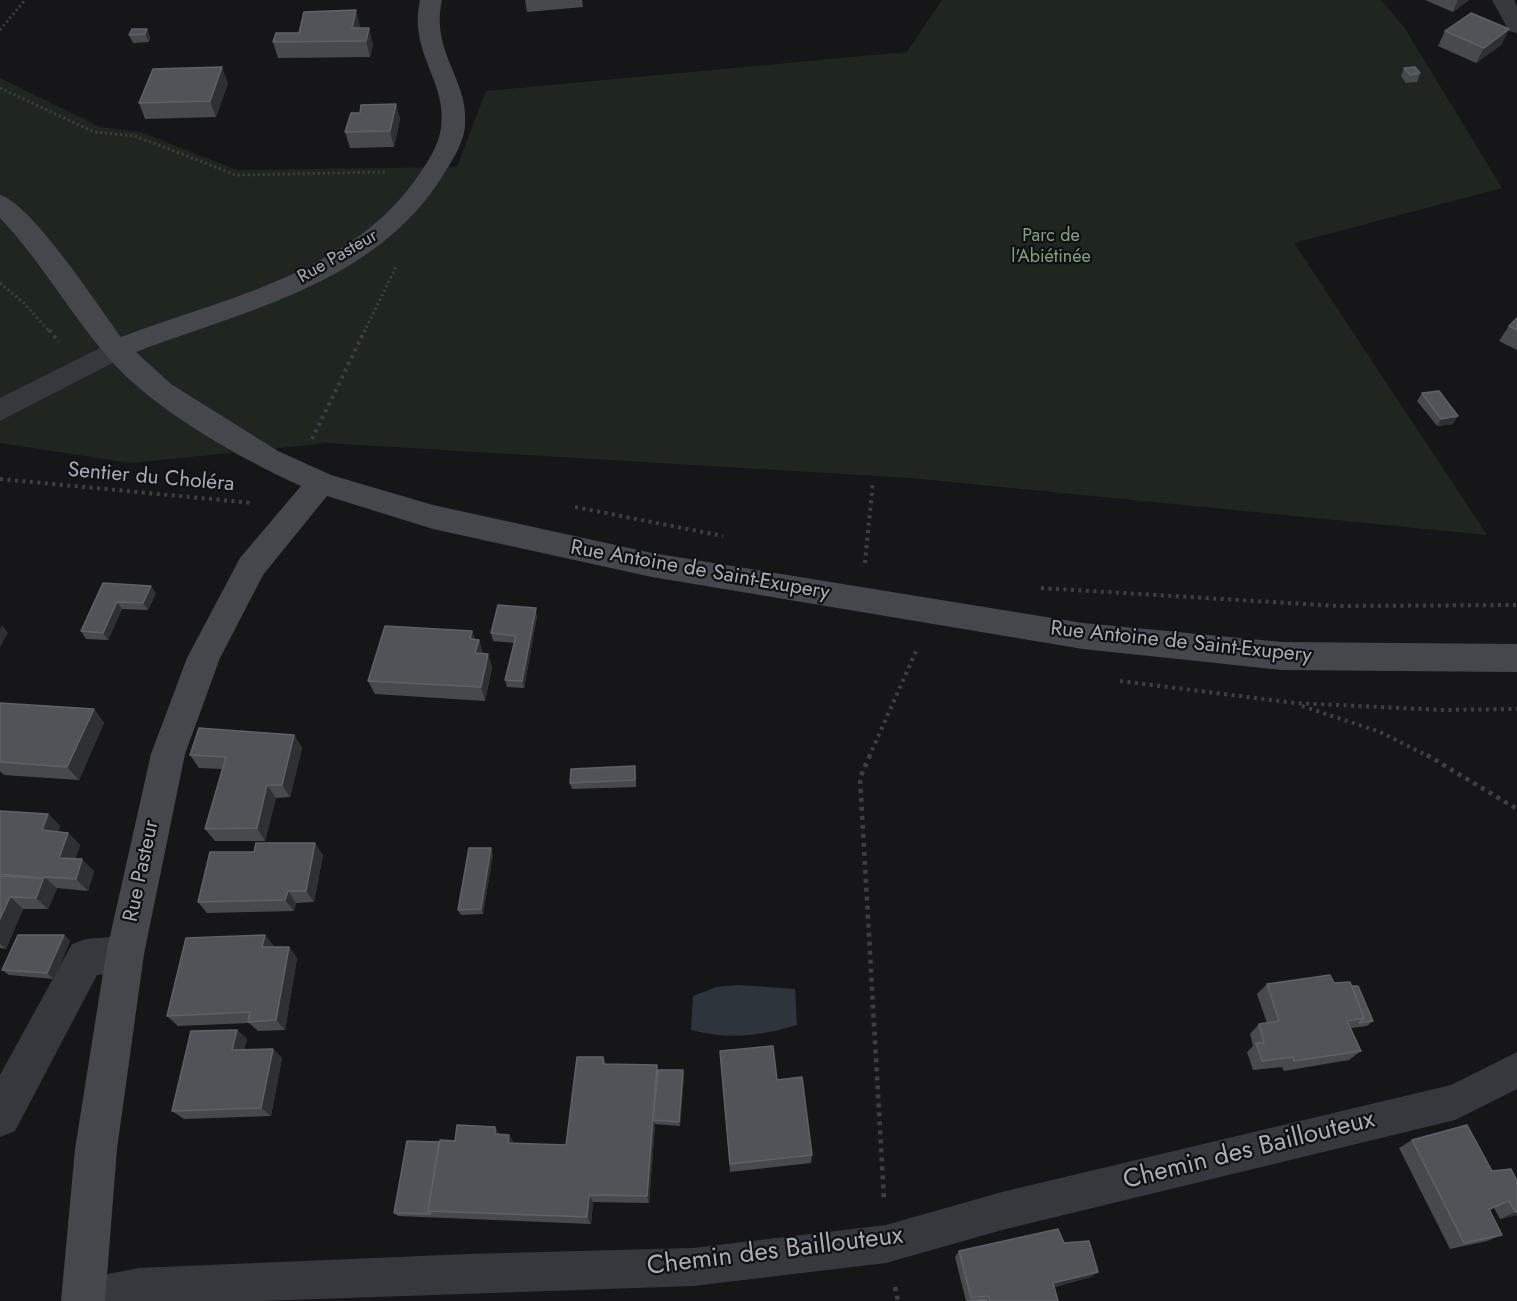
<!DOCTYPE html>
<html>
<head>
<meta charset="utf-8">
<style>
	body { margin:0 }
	canvas { display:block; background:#161618 }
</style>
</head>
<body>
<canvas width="1517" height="1301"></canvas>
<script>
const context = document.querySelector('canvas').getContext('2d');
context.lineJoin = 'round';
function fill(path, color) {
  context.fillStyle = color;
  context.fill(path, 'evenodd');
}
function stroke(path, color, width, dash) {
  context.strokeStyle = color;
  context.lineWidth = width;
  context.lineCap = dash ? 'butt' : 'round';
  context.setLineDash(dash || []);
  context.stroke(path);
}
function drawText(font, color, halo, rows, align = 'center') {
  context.font = font + ' Jost,sans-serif';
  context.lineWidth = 4.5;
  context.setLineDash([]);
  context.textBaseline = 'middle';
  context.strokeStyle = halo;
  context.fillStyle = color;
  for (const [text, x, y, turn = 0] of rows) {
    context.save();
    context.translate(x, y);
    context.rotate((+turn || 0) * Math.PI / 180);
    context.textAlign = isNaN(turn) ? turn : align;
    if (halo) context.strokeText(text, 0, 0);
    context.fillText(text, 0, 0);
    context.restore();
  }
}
const green = new Path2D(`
	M942,0H1381L1404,27L1502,188L1294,243L1487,535L911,478L327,443L131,463L0,443V78L100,127L140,132L237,170L457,167L486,91L907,52Z`);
const water = new Path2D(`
	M738,985L795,989L797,1025C761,1036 728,1040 691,1030L693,996L717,987Z`);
const pathFar2 = new Path2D(`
	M0,30L25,0
	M0,88L94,132L135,136L236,175L387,172
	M0,283L24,303L50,332
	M364,332L397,265`);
const pathFar1 = new Path2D(`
	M49,330L59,342
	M312,439L365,330
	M0,479L253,503
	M575,507L723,536
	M865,563L873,481
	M1041,588L1338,606L1517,605
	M1120,681L1295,703L1443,710L1517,709
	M1302,706L1380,732L1430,757
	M869,757L917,649`);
const path = new Path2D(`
	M870,755L860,778L884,1199
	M1427,755L1517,809
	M895,1287L898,1301`);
const lane = new Path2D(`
	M1517,1052V1089L1455,1120L1002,1230L886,1263L693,1286L261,1301H65L64,1298L69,1284L83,1279L139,1268L468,1254L693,1248L886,1225L1002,1192L1451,1085Z`);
const street = new Path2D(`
	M1492,0H1514L1517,6V33L1509,31Z
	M116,340L126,342L130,349L126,356L0,421V398Z
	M125,936L139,941L144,954L139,967L125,972L97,975L15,1131L0,1137V1075L72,944L86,939Z`);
const secondary = new Path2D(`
	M420,0H442C430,53 470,80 465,127C463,145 451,162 442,177C375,283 247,310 136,352L171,384L278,451L331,475L433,505L652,553L1083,623L1282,642L1517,644V672L1282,670L1083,649L652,577L433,529L327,496L263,575L220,658L185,754L144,954L117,1149L105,1301H61L75,1149L106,954L151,754L187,658L240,558L301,486C239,458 149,407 106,355C68,310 40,260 0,218V195C31,203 99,307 121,337C225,298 355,272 420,173C429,160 439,144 441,128C448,81 408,53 420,0Z`);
const wall = new Path2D(`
	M525,0H582L583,7L527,12Z
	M1425,0H1469L1453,12Z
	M360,26L359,28L373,44L370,57L278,58L273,42L299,33Z
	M147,29L150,37L149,42L133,43L129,35Z
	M1509,29L1501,45L1476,63L1438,46L1445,31Z
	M1404,68L1420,73L1417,82L1406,83L1401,76Z
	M228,83L216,117L145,119L139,103Z
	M396,104L400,119L394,147L350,148L345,132L360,113Z
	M1517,318V350L1499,341L1509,326Z
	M1422,393L1453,424L1437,426L1417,401Z
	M103,583L156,593L148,610L122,609L108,640L86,639L81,631Z
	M537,616L524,688L507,687L505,680L515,643L493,641L491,633Z
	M472,631L475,640H479L483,654H488L492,668L485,701L375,694L368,681Z
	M0,703L94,709L104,723L79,780L4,775L0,771Z
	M294,735L302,748L290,797L276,798L265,841H215L205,829L223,769L199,768L190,755Z
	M636,773V787L572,789L570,783Z
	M0,811L48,814L60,826L58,832L68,833L80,845L75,859L94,871L88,891L57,888L48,909H23L6,949L0,948Z
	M493,854L483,914L461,915L458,910Z
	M323,855L314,902L296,903L294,911L207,913L198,902Z
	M64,935L70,941L54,979L9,975L2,970Z
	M274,946L273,947H289L297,958L285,1030L258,1031L249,1023L178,1026L167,1016Z
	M1334,983L1352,986L1373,1021L1367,1026L1351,1028L1361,1051L1349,1060L1284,1071L1282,1067L1253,1070L1247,1052L1253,1046L1250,1034L1259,1024L1267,1023L1257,994L1267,984Z
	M237,1030L247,1039L244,1050L273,1049L282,1058L271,1116L184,1119L172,1111Z
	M720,1051L777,1080L812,1155L811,1163L730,1172Z
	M603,1057L606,1064L658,1070L684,1075L680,1126L655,1124L649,1203L593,1202L591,1224L398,1216L394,1213L439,1142L499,1134L514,1143V1144L566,1145Z
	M1412,1140L1517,1181V1215L1500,1219L1494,1208L1490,1210L1502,1235L1487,1241L1450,1249L1399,1148Z
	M959,1251L1091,1277L1054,1287L1058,1301H966L955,1257Z`);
const shadedWall = new Path2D(`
	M1458,0H1469L1453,12Z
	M356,10L360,26L357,41L352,28Z
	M369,28L373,44L370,57L366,41Z
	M147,29L150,37L149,42L145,34Z
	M1509,29L1501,45L1476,63L1484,48Z
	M222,67L228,83L216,117L210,101Z
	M396,104L400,119L394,147L390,131Z
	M1458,416L1453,424L1437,426L1441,419Z
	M151,586L156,593L148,610L143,603Z
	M117,602L122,609L108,640L103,633Z
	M536,608L537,616L524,688L522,681Z
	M2,625L8,633L0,647V629Z
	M472,631L476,645L470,639Z
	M479,640L483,654L475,653Z
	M488,654L492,668L485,701L481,687Z
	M94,709L104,723L79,780L67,767Z
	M294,735L302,748L290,797L282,785Z
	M267,785L276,798L265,841L257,828Z
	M48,814L60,826L54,842L42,830Z
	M68,833L80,845L71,870L59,858Z
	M315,843L323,855L314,902L306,891Z
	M491,848L493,854L483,914L481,909Z
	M82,859L94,871L88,891L76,879Z
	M44,877L57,888L48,909L36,898Z
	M288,891L296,903L294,911L285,900Z
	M10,897L23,909L6,949L0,944V919Z
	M64,935L70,941L54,979L47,973Z
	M265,935L274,946L271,958L262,947Z
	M289,947L297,958L285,1030L276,1020Z
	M237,1030L247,1039L242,1060L232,1050Z
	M273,1049L282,1058L271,1116L261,1108Z
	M657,1065L659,1074L653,1120L655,1124L649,1203L647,1196Z
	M683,1070L684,1075L680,1126L679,1122Z
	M495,1127L500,1135L495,1134Z
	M509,1135L514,1143L513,1151L508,1143Z
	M589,1195L593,1202L591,1224L587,1217Z
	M1515,1212H1517V1215L1500,1219Z
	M1098,1272L1091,1277L1047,1288L1053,1283Z`);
const building = new Path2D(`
	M356,10L352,28H369L366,41L273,42L276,33H299L304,12Z
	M1471,13L1509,29L1484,48L1445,31Z
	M132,29H147L145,34L129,35Z
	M222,67L210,101L139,103L153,69Z
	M1415,67L1420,73L1410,75L1404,68Z
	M396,104L390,131L345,132L351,113H360L361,105Z
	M1517,318V330L1509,326Z
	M1439,391L1458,416L1441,419L1422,393Z
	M103,583L151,586L143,603L117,602L103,633L81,631Z
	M498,605L536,608L522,681L505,680L516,636L491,633Z
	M385,626L472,631L470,639L479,640L475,653L488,654L481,687L368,681Z
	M0,703L94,709L67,767L0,762Z
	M199,728L294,735L282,785H267L257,828L205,829L226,757L190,755Z
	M635,766V780L570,783L571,769Z
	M0,811L48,814L42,830L68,833L59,858L82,859L76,879L44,877L36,898L10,897L0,919V876L42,878L0,874Z
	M256,843H315L306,891H288L285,900L198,902L210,852H254Z
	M469,848H491L481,909L458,910Z
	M18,935H64L47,973L2,970Z
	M265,935L262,947H289L276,1020L248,1022L250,1012L167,1016L186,938Z
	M1330,975L1334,983L1350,982L1364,1018L1347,1021L1361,1051L1294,1061L1293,1057L1262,1061L1256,1043H1264L1259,1024L1279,1021L1267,984Z
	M1352,986H1358L1373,1021L1359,1023L1364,1018Z
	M237,1030L232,1050L273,1049L261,1108L172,1111L191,1031Z
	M773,1046L777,1080L802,1077L812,1155L730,1164L720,1051Z
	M577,1057H603V1064L657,1065L647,1196L589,1195L587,1217L428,1211L440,1140L455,1141L457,1125L495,1127V1134L509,1135L508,1143L566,1145Z
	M658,1070H683L679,1122L653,1120Z
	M1467,1125L1492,1171L1511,1169L1517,1181V1212H1515L1509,1201L1489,1209L1502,1235L1464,1243L1412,1140Z
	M407,1141L439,1142L428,1211L431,1214L394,1213Z
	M1058,1229L1064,1243L1089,1241L1098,1272L1053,1283L1058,1301H990L988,1296L971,1298L959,1251Z
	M986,1299L987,1301H967Z`);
const farParknames = [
	["Parc de",1051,237],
	["l'Abiétinée",1051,258]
];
const farStreetnames = [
	["Rue Pasteur",338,257,-30]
];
const streetNames = [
	["Sentier du Choléra",151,478,5],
	["Rue Antoine de Saint-Exupery",700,571,10],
	["Rue Antoine de Saint-Exupery",1181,643,6],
	["Rue Pasteur",142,871,-78]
];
const nearStreetnames = [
	["Chemin des Baillouteux",1249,1151,-14],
	["Chemin des Baillouteux",775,1252,-7]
];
fill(green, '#1e261f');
fill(water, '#2c353c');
stroke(pathFar2, '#3d3f44', 3, [2, 3]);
stroke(pathFar1, '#3d3f44', 4, [3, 4.5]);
stroke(path, '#3d3f44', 4.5, [4, 5]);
fill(lane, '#37383d');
fill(street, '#37383d');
fill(secondary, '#45474d');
fill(wall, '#47494d');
fill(shadedWall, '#2f3033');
fill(building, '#525359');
stroke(building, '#5f6168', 1.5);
drawText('18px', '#7fa381', '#111113', farParknames);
drawText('18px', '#a8adb8', '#111113', farStreetnames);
drawText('21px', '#a8adb8', '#111113', streetNames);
drawText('26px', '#a8adb8', '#111113', nearStreetnames);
</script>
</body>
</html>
